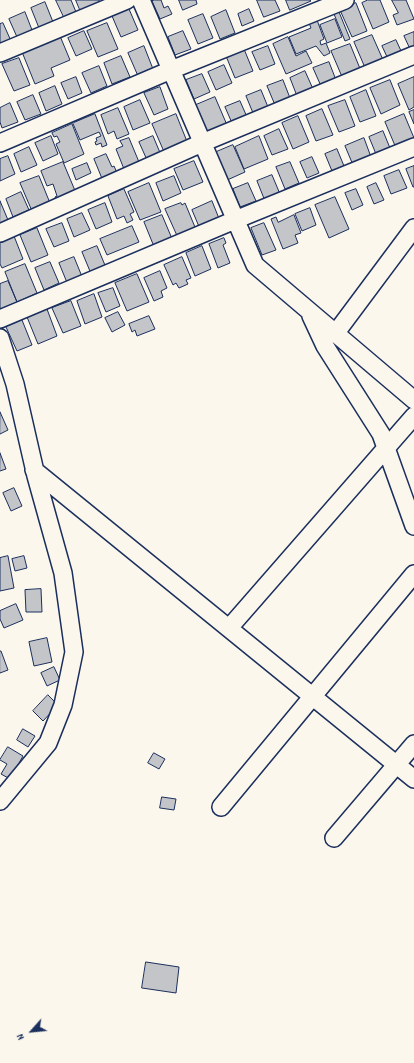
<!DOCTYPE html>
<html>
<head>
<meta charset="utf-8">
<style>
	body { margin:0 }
	#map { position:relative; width:414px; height:1063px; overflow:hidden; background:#fbf7ec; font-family:Dekko,sans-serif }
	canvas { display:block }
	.north { position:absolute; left:12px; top:1011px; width:40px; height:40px; -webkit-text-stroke:3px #fbf7ec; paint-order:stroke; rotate:243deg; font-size:11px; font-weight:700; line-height:16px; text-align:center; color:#1b2f5e }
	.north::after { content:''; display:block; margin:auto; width:14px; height:18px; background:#1b2f5e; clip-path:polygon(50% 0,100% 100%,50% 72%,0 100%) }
</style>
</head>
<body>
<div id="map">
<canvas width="414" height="1063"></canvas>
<div class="north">N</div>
</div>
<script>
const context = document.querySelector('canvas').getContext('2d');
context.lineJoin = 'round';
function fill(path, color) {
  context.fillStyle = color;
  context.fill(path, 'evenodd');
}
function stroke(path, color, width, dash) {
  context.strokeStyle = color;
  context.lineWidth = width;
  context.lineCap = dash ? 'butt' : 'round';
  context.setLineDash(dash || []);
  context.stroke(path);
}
const building = new Path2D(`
	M56,0H71L76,12L64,17Z
	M76,0H99L100,4L81,12Z
	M155,0H161L164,8L168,6L172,14L160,19L152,1Z
	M179,0H196L197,4L183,10Z
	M257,0H275L280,11L264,17Z
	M286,0H310L311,1L290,10Z
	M368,0H380L389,22L373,29L362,3Z
	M392,0H406L414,19L397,25L393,15L398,13Z
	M45,2L53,22L39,28L31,8Z
	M356,3L367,31L352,37L340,10Z
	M129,9L138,30L121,37L112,16Z
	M249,9L254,21L242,26L238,14Z
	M226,10L235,33L220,39L211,17Z
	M25,12L32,30L17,37L9,19Z
	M339,12L350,39L345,41L334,14Z
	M203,14L213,38L198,44L188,20Z
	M335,19L342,37L327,43L320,25Z
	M317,20L324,39L320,41L321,45L326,43L330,53L324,56L316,46L296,54L289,37L311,28L309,23Z
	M3,23L11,41L0,46V24Z
	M107,23L118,49L98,57L87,31Z
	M84,31L92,49L76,56L68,38Z
	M183,31L191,49L175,55L168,37Z
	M414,32V48L410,49L404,36Z
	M372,35L384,62L366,70L354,42Z
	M60,36L70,60L51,68L54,76L35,84L22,52Z
	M288,37L296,56L306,51L312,63L286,74L273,44Z
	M396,40L402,53L388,59L382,46Z
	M350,44L361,71L343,79L331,51Z
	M144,46L153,69L138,76L128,53Z
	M268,46L275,64L260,70L252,52Z
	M244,49L253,71L235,78L226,56Z
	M121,56L130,77L112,84L104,63Z
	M19,58L30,85L14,91L2,64Z
	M329,62L336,80L321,86L313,68Z
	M224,65L232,83L216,90L208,72Z
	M99,66L107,86L91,93L82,73Z
	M305,71L313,89L297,96L290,78Z
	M202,74L210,92L194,99L186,80Z
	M76,77L82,93L68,99L61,83Z
	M414,77V107L409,110L398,84Z
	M283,80L290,98L275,105L267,86Z
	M390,80L400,105L381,114L370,88Z
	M55,86L62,104L46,111L39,93Z
	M160,87L168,109L154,115L144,93Z
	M261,90L268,107L253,113L246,96Z
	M366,90L376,116L360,122L350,97Z
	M33,95L41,114L25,120L17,102Z
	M215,97L227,125L208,133L196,105Z
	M140,100L150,123L133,130L124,107Z
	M345,100L355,126L339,132L328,106Z
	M240,101L247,117L232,123L225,107Z
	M10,103L18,122L2,128L0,122V108Z
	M118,108L129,134L117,139L114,131L108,134L101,115Z
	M322,109L333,135L316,141L306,116Z
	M414,110V124L409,112Z
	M95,114L107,145L102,147L101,143L96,145L95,142L97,141L96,138L101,136L99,132L80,140L71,119H73L74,122Z
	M176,114L188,144L165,154L152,124Z
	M404,114L414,138V140L396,148L385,122Z
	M298,116L309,142L293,149L282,123Z
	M72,124L84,154L64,163L56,144L60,142L57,136L54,137L52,133Z
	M279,129L288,149L272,155L264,136Z
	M383,131L390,148L376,154L369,137Z
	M51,136L58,154L43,161L35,143Z
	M153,136L161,155L147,160L139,142Z
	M259,136L268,159L244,169L235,147Z
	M129,138L139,162L124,169L116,149L123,146L120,141Z
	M364,138L371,157L353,165L345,146Z
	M233,145L245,172L225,181L214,153Z
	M29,147L37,165L21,172L14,154Z
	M337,149L344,166L332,171L325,154Z
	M106,154L112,167L114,166L118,175L103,181L94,159Z
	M8,156L15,174L0,181V159Z
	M312,157L319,173L307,178L300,162Z
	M194,161L203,182L183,190L174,169Z
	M63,162L76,193L57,201L55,197L57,196L53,184L47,186L41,171Z
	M290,162L299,183L285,189L276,167Z
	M87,163L91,173L76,180L72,169Z
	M414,166V187H413L406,169Z
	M399,170L407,188L391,194L384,176Z
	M272,175L280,194L265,201L257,181Z
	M39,176L50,203L32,211L20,183Z
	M174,176L181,193L163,201L156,183Z
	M149,183L161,212L140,220L128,192Z
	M248,183L256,201L240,207L233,189Z
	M376,183L384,200L374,204L367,187Z
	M124,189L134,212L130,214L133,220L127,223L124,216L117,219L108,196Z
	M356,189L363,205L352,210L345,193Z
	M21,192L29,210L13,217L6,199Z
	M335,197L349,229L329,238L315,205Z
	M0,201L8,220L0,223Z
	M212,201L220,221L200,229L192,210Z
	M105,203L112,222L96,229L88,210Z
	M181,203L182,205L185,203L197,232L179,240L165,209Z
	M310,208L316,225L302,231L295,214Z
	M82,213L90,230L74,237L67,219Z
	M162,215L173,241L155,249L144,222Z
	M294,215L301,233L295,235L298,243L283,249L271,219L276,217L278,222Z
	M62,223L69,241L54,247L46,229Z
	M264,223L276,250L262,255L251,228Z
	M132,226L139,242L107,255L100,239Z
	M37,228L48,255L31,262L20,235Z
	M14,236L23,259L2,268L0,264V242Z
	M224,238L226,243L223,245L230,263L218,268L209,244Z
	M97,246L107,270L92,276L82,252Z
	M202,246L211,269L195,276L186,253Z
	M74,257L83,279L68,285L59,263Z
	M182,257L191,278L186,280L188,284L179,288L176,283L173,285L164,265Z
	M50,262L59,283L44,290L35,268Z
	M25,264L37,293L17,302L5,272Z
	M160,271L167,288L161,291L163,297L154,301L144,278Z
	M137,274L149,302L127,311L115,283Z
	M8,281L17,302L0,309V284Z
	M113,288L120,306L106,312L98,293Z
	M94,294L102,317L85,324L77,301Z
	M71,301L81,326L63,333L52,308Z
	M47,309L57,336L38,344L27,317Z
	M118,312L125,325L112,332L105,318Z
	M149,316L155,329L137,336L135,330L132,332L129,324Z
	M22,320L32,345L17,351L6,327Z
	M0,412L8,430L0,434Z
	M0,453L6,469L0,471Z
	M14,488L22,506L11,511L3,493Z
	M8,556L14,588L0,591V558Z
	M24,556L27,568L15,571L12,559Z
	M41,589L42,612H26L25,590Z
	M16,604L23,620L4,628L0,619V611Z
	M47,638L52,662L34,666L29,642Z
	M0,651H1L8,670L0,673Z
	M54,667L60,680L47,686L41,673Z
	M48,695L58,705L43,721L33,711Z
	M23,729L35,736L28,747L17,740Z
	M8,747L23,756L10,779L1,774L7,764L0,760Z
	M154,753L165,759L159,769L148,763Z
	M162,797L176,799L174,810L160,808Z
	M146,962L179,967L176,993L142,988Z`);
const street = new Path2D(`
	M141,0L255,265L414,400
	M0,53L127,0
	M0,143L171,70L345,0
	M0,233L202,143L414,55
	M311,316L325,346L381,434L414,526
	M0,319L235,220L414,147
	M335,334L414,228
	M0,338L15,384L36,476L63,573L74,652L63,705L48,743L0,801
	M34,470L414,779
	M229,628L414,416
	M221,807L414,574
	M334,838L414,744`);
fill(building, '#c3c5c9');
stroke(building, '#1b2f5e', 1);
stroke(street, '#1b2f5e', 20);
stroke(street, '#fbf7ec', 17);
</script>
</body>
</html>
